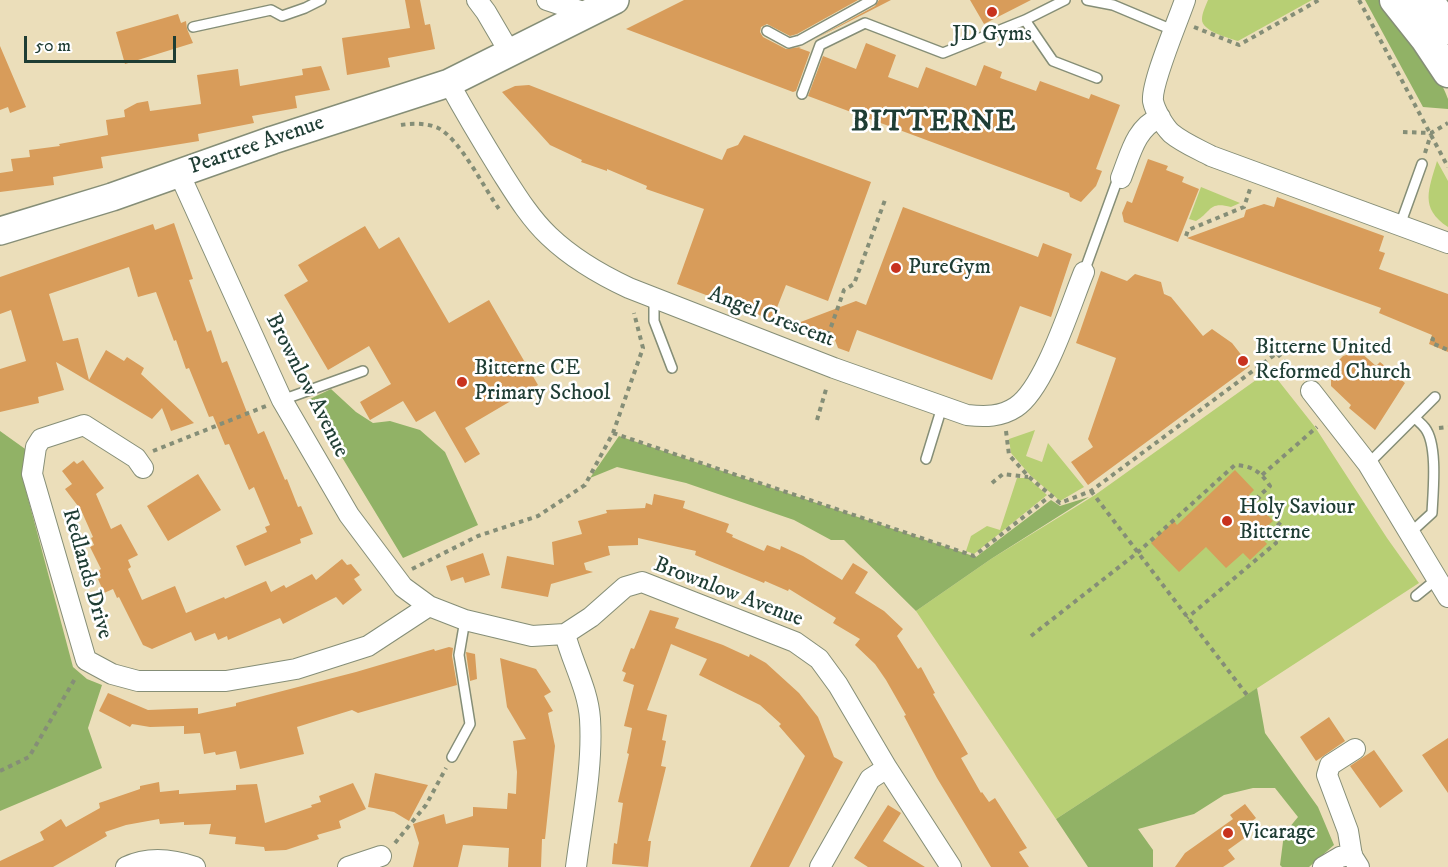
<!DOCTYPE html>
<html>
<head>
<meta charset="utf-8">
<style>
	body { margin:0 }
	#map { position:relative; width:1448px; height:867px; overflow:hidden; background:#ebdeba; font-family:"IM FELL DW Pica",serif }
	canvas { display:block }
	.scale { position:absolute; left:24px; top:36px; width:152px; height:27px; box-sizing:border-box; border:3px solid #1f3d34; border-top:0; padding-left:8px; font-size:18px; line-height:21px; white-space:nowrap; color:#1f3d34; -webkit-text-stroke:4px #fff; paint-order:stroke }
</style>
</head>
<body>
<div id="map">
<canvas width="1448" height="867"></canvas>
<div class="scale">50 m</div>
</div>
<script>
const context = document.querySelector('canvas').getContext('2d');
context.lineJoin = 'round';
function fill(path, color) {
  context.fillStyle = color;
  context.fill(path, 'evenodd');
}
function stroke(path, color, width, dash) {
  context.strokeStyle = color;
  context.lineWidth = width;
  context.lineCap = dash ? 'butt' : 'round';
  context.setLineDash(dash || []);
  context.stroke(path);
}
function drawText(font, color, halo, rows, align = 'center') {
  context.font = font + ' "IM FELL DW Pica",serif';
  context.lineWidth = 5;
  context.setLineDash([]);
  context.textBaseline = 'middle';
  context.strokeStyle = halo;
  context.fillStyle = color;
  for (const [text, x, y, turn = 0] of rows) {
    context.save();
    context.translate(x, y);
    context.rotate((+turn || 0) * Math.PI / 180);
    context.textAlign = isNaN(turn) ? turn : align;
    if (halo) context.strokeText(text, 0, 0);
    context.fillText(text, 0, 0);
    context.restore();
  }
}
const green = new Path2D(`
	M1208,0H1312L1238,41C1229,38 1201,31 1202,19C1202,13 1206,5 1208,0Z
	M1437,161L1448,181V227C1419,208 1429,189 1437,161Z
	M1201,187L1240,203L1231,207C1208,201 1212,212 1196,221L1189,219Z
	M1270,370L1315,427L1387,538L1419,583L1056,819L916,611L991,559L1095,495Z
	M1035,430L1026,456L1042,462L1048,443L1084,487L1060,501L1030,475L1011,453L1009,439Z
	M1017,478H1028L1047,495L974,554L966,551L971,536L987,526L1000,530Z`);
const forest = new Path2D(`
	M1365,0H1380C1395,18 1443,78 1448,99C1448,102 1448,105 1448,109L1423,107Z
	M331,389L356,412L373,423L390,421L420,430L445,452L478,525L403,558L317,416L310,399Z
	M0,431L28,451L25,487L73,667L87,679L102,685L88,728L102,768L0,811Z
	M619,436L976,557L1051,500L1060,506L1089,497L991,559L916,611L844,540H831L794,520L686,483L617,467L590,478Z
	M1257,688L1265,733L1318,807L1334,845L1309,867H1282L1280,865L1284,834L1298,817L1275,788H1253L1224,795L1194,814L1138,829L1153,850V867H1088L1056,819Z`);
const building = new Path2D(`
	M405,0H420L425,25L430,24L435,49L388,58L390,67L347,75L342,38L410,28Z
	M684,0H858L797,34L790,36L767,24L761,27L760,32L763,37L786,49L801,47L799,48L810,52L796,91L793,92L626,29Z
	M879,0H891L813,40L875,6Z
	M970,0H1031L984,24Z
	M178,14L181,23L186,21L187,29L193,43L125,64L116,32Z
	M866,43L896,55L888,77L918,88L926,67L976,86L984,65L1002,72L1000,78L1036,91L1040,81L1089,99L1091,94L1120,105L1096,169L1102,171L1096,186L1081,202L1070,197L1069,193L808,96L823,56L856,69Z
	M0,46L26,107L10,113L8,107L0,110Z
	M321,66L330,90L295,96L297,108L252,116L254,123L198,134L199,141L101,157L103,168L53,177L54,185L0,192V173L13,171L11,159L30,157L29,150L60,146L59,144L108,135L106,120L125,117L124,110L137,103L148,101L150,111L201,104L197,75L238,69L240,86L303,75L302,69Z
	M529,85L722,160L727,149L738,145L744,135L871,182L828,301L786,285L772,320L677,284L704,209L646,189L647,186L607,169V171L581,162L582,160L550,145L502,92L515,86Z
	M1148,159L1168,166L1166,170L1184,177L1182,182L1199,189L1178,242L1124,222L1122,213L1127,201L1132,203Z
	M1277,197L1384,236L1379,251L1385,253L1379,269L1448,294V352L1429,344L1432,335L1379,313L1381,308L1187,238L1244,217L1246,210L1264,204L1274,207Z
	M903,207L1038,257L1043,243L1072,254L1051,317L1020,306L992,380L857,330L849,352L838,348L833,335L798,323L856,301L866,305Z
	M174,223L193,279L189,280L207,332L211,330L222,363L227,361L248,415H250L258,434L264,431L285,480L287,479L298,507L301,506L313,534L300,539L301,543L245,566L236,546L267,532L265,527L270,525L254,487L249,490L229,444L225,445L213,416L209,417L189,368L186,369L176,340L174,341L156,292L138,297L129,267L49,294L63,341L78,338L89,380L106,350L124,361L127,357L144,368L141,374L194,423L171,431L162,408L152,419L56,362L64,390L38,397L39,403L0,412V369L26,361L11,310L0,314V277L153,224L155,230Z
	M365,226L379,249L399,237L449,323L489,300L538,385L465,428L480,454L465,463L435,411L416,422L403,401L370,420L360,402L391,384L369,346L328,370L284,295L308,281L298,265Z
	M1101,271L1127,281L1135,274L1161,282L1164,294L1171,297L1203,336L1212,329L1232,343L1250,366L1088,485L1071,462L1093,447L1088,439L1116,358L1076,343Z
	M1359,351L1376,366L1380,362L1405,383L1375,430L1349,408L1351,405L1331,386V377L1337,362L1343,356Z
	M83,460L104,488L96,494L111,529L121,524L138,555L128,560L131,567L128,569L142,600L175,586L186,613L224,597L225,599L266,581L271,592L284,585L286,588L312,574L316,580L342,559L347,565L351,564L360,575L354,579L362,590L343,605L336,597L283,624L280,618L228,640L227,636L218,640L215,633L195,641L191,632L152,649L143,645L119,597L117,598L113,589L104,593L98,579L101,578L98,571L101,569L90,547L94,545L91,538L93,537L81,510L65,489L72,484L62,471L74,461L77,464Z
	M1235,470L1254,490L1249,495L1273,521L1258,534L1267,544L1250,560L1243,553L1226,568L1206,547L1179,572L1151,543L1174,521L1177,525Z
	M198,474L221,510L168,541L147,506Z
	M654,494L685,501L683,508L729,524L726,532L733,535L732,537L764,551L767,545L780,550L781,546L803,556L842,580L853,563L868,572L855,593L884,611L903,629L897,636L918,669L921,667L935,693L933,694L968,754L961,758L981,793L982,792L989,802L995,798L1027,848L1019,852L1029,867H991L937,778L904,716L906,715L886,680L875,664L855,645L860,639L833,623L836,618L789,589L788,591L765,581L764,583L695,555L696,551L638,538V545L608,546L610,555L584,563L586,570L593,572L551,584L548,597L501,588L507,556L554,565L552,542L582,534L578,521L607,513L606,510L645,508L646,503L652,505Z
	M483,553L490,575L465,583L463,577L451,581L446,566Z
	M650,610L679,618L675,628L723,645L749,657L750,654L766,663L799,693L818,717L834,757L843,762L789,867H750L805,756L779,726L781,724L760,705L699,675L707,659L671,644L647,710L667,715L662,740L666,741L661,766L666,767L648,841H651L648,867L612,864L614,843L617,844L623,803L618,802L629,754L627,753L632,728L624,726L634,685L623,681L626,673L622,671L631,648L634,649Z
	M449,647L453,648L452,656L457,685L358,713L352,710L297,727L304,754L240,769L236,751L216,755L215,752L204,754L200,733L184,734V726L150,727L132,724L130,727L99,711L108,693L148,710L198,708V714L236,706V703L356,672L434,649L435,651Z
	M466,652L475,654L477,679L470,681Z
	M500,658L536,669L551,692L544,696L553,711L548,713L555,746L545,839H542L541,867H508L509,848L463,845L458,867H413L419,843L413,824L444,814L446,824L473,816V807L507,809L508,793L516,794L517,772L513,741L526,739L507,707Z
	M1329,717L1345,741L1316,761L1300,737Z
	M1448,738V793L1422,755Z
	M1374,750L1403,791L1380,808L1350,766Z
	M375,773L428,785L409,821L394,812L368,807Z
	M159,782L160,792L179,790V794L236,790V785L257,784L265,823L312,807L311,805L321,802L319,796L353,783L366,809L339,821L341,828L317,835L319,839L286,850L265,851L264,847L235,844L236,837L209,834L211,824L184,825V822L160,824L159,819L126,825L105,832L107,836L53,867H0V861L44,840L40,832L61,819L66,827L100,808L99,803L140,789V786Z
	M1245,804L1256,818L1241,830L1246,837L1228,850L1235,859L1223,867H1175L1185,853L1233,819L1230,815Z
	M888,805L901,813L883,841L925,867H868L854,858Z`);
const path = new Path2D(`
	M1359,0L1448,167
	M1194,27L1239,45L1319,0
	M401,125C413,123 427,123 438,128C460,139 484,188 499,209
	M1403,132L1431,133L1448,123
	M1425,153L1431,134
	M1186,236L1188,230L1244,207L1250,189
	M1431,338L1433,339L1432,343L1448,350
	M825,344L844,290L854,284L885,200
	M817,420L827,386
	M1439,428L1448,427
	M1006,431L1009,455L1029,477L1060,503L1091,491L1277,353L1298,377
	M613,433L974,556L1050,496
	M153,451L266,406
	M1262,475L1317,427
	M992,483L1003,474L1028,477
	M1091,491L1247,695
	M412,569L478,536L538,516L585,485L613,433L643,348L634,313
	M1031,636L1137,553L1235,465C1252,466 1260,471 1270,486L1258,497L1281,522L1268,535L1276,543L1187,618
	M0,771L29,757L76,677
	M395,843L426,805L446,768`);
const lane = new Path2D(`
	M1087,0L1113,5L1175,31
	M1025,20L1053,61L1097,78
	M193,27L271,10L282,16L305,8L321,0
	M767,31L789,43L800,40L872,0
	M802,94L820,45L865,23L943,53L1025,20L1065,0
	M1400,225L1422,164
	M1084,272L1117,181L1121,178
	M654,298V321L672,368
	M282,400L363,371
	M926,459L942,407
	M1368,464L1435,397
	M1409,534L1432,513C1433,492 1438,445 1425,428C1422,424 1418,421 1415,418
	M1416,596L1437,579
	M452,757L470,724L459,655L465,620`);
const street = new Path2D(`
	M477,0L486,12L510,53
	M547,0L589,14
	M1185,0C1178,21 1151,83 1153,101C1155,111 1164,126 1171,133C1183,143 1198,149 1211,156L1448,243
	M449,83C466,114 484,144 502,173C516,195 530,218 549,236C572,258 599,274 629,288L834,368L967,415C985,417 1001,417 1016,407C1045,388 1070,306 1084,272
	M179,173L282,400L349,515L403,587L429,606L465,620L532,636L565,634L591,617L625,587L642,582L795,642L819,659L838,685L887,768L951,867
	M1121,178C1131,153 1135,129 1160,117
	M1311,391L1368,464L1448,597
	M143,468L136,458L84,425L41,439L36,447L32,474L86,660L112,674L138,681H226L296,669L368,646L429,606
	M565,634C572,662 588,689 590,719C593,768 582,819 576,867
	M1355,749L1330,765L1327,775L1348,831L1352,856L1359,867
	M126,867C149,856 172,859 195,867
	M348,867L381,856
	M820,867L870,779L887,768
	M1323,867L1340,857L1352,854`);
const secondary = new Path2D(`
	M0,231L112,197L273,140L449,83L615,0`);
const primary = new Path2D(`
	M1395,0L1426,39L1448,72
	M1428,0L1448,29`);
const markers = [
	[992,12,6,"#c8321e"],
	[896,268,6,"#c8321e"],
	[1243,361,6,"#c8321e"],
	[462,382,6,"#c8321e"],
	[1227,521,6,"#c8321e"],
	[1228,833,6,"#c8321e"]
];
const poiNames = [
	["JD Gyms",992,35,"center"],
	["PureGym",908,268],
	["Bitterne United",1255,348],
	["Reformed Church",1255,373],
	["Bitterne CE",474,369],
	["Primary School",474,394],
	["Holy Saviour",1239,508],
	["Bitterne",1239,533],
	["Vicarage",1240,833]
];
const streetNames = [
	["Peartree Avenue",257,146,-19],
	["Angel Crescent",771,318,21],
	["Brownlow Avenue",306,386,63],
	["Redlands Drive",86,574,74],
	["Brownlow Avenue",728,593,21]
];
const districtNames = [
	["BITTERNE",934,124]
];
fill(green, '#b7cf74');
fill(forest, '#91b266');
fill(building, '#d89c5a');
stroke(lane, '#858e77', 12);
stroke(street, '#858e77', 22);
stroke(secondary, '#858e77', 30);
stroke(primary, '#858e77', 33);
stroke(path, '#858e77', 4, [4.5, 4.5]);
stroke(lane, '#fff', 9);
stroke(street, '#fff', 20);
stroke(secondary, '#fff', 27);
stroke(primary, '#fff', 30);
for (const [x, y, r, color] of markers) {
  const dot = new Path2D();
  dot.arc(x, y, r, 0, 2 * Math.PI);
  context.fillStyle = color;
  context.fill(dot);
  stroke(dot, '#fff', 2);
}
drawText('22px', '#1f3d34', '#fff', poiNames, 'left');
drawText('22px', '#1f3d34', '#fff', streetNames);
context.letterSpacing = '1.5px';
drawText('bold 28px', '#1f3d34', '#fff', districtNames);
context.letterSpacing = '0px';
</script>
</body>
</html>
